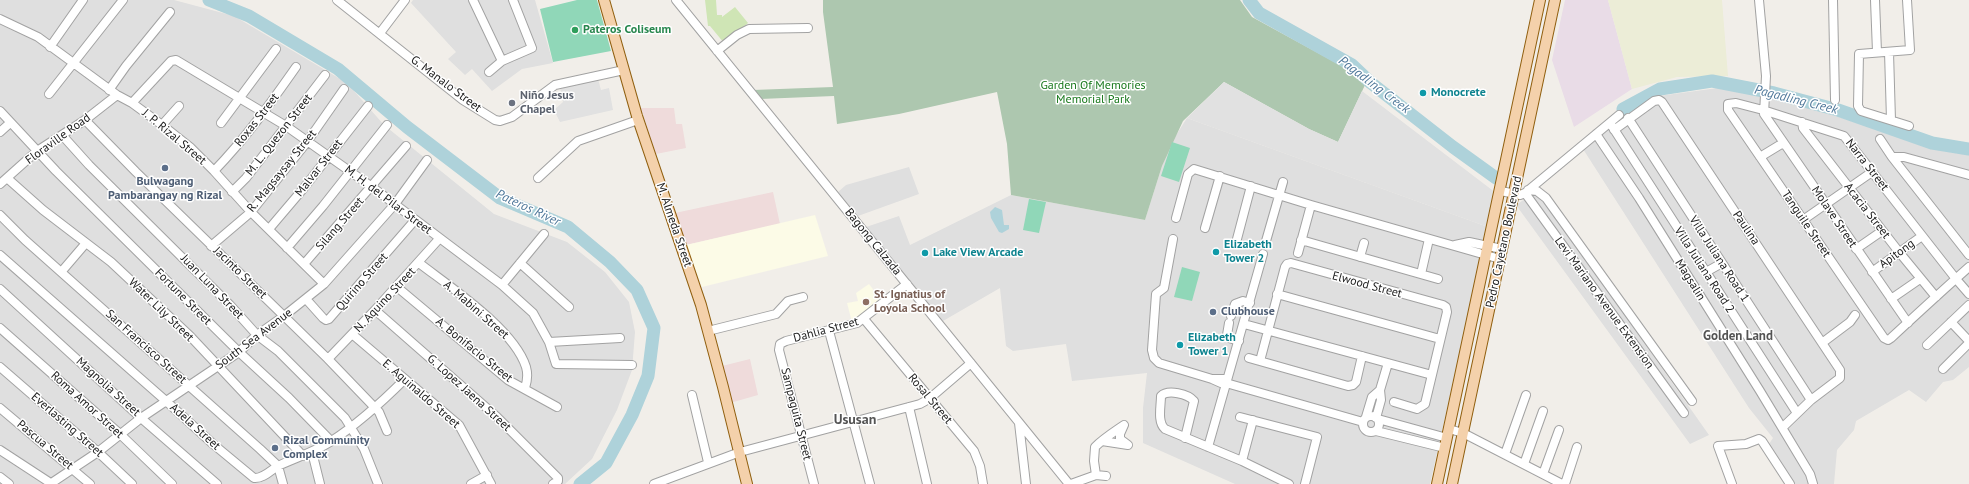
<!DOCTYPE html>
<html>
<head>
<meta charset="utf-8">
<style>
	body { margin:0 }
	canvas { display:block; background:#f1eee9 }
</style>
</head>
<body>
<canvas width="1969" height="484"></canvas>
<script>
const context = document.querySelector('canvas').getContext('2d');
context.lineJoin = 'round';
function fill(path, color) {
  context.fillStyle = color;
  context.fill(path, 'evenodd');
}
function stroke(path, color, width, dash) {
  context.strokeStyle = color;
  context.lineWidth = width;
  context.lineCap = dash ? 'butt' : 'round';
  context.setLineDash(dash || []);
  context.stroke(path);
}
function drawText(font, color, halo, rows, align = 'center') {
  context.font = font + ' "PT Sans",sans-serif';
  context.lineWidth = 3;
  context.setLineDash([]);
  context.textBaseline = 'middle';
  context.strokeStyle = halo;
  context.fillStyle = color;
  for (const [text, x, y, turn = 0] of rows) {
    context.save();
    context.translate(x, y);
    context.rotate((+turn || 0) * Math.PI / 180);
    context.textAlign = isNaN(turn) ? turn : align;
    if (halo) context.strokeText(text, 0, 0);
    context.fillText(text, 0, 0);
    context.restore();
  }
}
const residential = new Path2D(`
	M0,0H174L234,16L347,83L384,125L494,214L567,242L605,272L629,302L635,332L632,370L617,410L592,459L565,484H0Z
	M413,0H535L553,63L522,69L492,91L472,69L465,75L448,59L456,52L411,3Z
	M1725,87L1768,94L1943,151L1969,155V367L1953,380L1943,382L1926,402L1909,390L1856,421L1854,430L1837,450L1834,484H1793L1769,444L1773,438L1749,408L1583,149L1628,110L1659,96Z
	M1187,118L1488,227L1430,484H1235L1143,443V408L1147,373L1072,381L1066,344L1013,351L1006,346L1000,288L943,321L866,227L899,216L910,245L1011,195L1145,220L1162,166L1173,140Z
	M909,167L919,194L858,216L838,192L846,185Z
	M1537,191L1709,435L1690,444L1516,205Z`);
const commercial = new Path2D(`
	M641,108H674L676,124H682L686,148L656,154Z
	M773,192L780,224L686,245L675,213Z
	M750,359L758,395L730,403L722,366Z`);
const industrial = new Path2D(`
	M1565,0H1608L1632,89L1574,127L1552,60Z`);
const education = new Path2D(`
	M815,215L828,256L702,287L686,245Z
	M869,284L881,300L858,320L852,322L847,303L858,301L856,293Z`);
const farmland = new Path2D(`
	M1608,0H1722L1728,76L1677,77L1632,89Z`);
const grass = new Path2D(`
	M705,0H716L717,15H722V17L735,7L748,23L724,43L710,26H708Z`);
const cemetery = new Path2D(`
	M823,0H1240L1252,17L1340,65L1365,85L1338,142L1309,129L1224,82L1183,121L1162,166L1145,220L1011,195L1007,144L997,92L899,114L837,124L834,96L760,99L753,90L833,87L823,12Z`);
const pitch = new Path2D(`
	M577,0H597L611,51L553,62L540,9Z
	M1172,142L1190,148L1179,182L1161,176Z
	M1029,199L1046,202L1039,233L1023,230Z
	M1182,267L1200,272L1192,301L1174,297Z`);
const parking = new Path2D(`
	M598,79L601,90L609,88L613,110L560,122L554,110L563,102L560,88Z
	M1224,82L1309,129L1338,142L1362,91L1496,193L1488,227L1187,118Z`);
const water = new Path2D(`
	M995,207L1002,210L1004,225H1009V229L1002,233L999,232L991,218L990,212Z`);
const river = new Path2D(`
	M209,0L249,16L338,69L407,127L500,198L568,227L610,262L637,290L654,328L648,376L632,415L606,463L580,484
	M1249,0L1259,13L1352,65L1371,83L1453,147L1496,178
	M1623,109L1660,89L1712,81L1774,93L1838,110L1932,143L1969,149`);
const minor = new Path2D(`
	M337,0L463,100L495,120L500,121L512,117L555,85L624,70
	M473,0L502,61
	M676,0L1069,484
	M1759,0L1766,76L1764,114L1908,323
	M1833,0L1835,100
	M1875,0L1877,52
	M1907,0L1910,50L1859,54L1858,106L1861,111L1909,126
	M0,19L38,37L117,95L132,103L162,125L191,148L214,171L251,212L324,284
	M380,33L405,0
	M50,47L83,0
	M717,51L737,35L749,29L808,28
	M1889,52L1891,120
	M489,72L502,61L532,48L513,0
	M109,90L126,66L170,12
	M49,94L123,0
	M132,103L171,61L176,60L286,126L372,187L502,285L533,313L549,342L556,364L632,365
	M0,111L56,171L239,352L289,398L331,441
	M1628,118L1811,400
	M85,120L136,172L328,359L379,412L387,431
	M1802,122L1803,128L1899,252L1936,297
	M221,123L276,49
	M1610,123L1797,413
	M162,125L179,106
	M1614,130L1654,101L1659,100L1662,102L1840,370V378L1811,400L1783,427
	M0,132L10,123
	M1596,134L1639,198L1760,391L1810,474L1813,484
	M62,135L89,165L230,305L257,335L278,351L345,418L364,449L378,484
	M1880,139L1892,157H1904L1969,175
	M1760,157L1783,143
	M1892,157L1969,255
	M214,171C245,139 270,104 296,67
	M7,178L43,210L111,262L190,336L303,456
	M538,178L578,141L638,120
	M0,184L37,151L85,120L117,95
	M1528,190L1537,191L1546,198L1692,401
	M1501,191L1520,195L1525,193L1619,115
	M232,192L246,178L325,75
	M1525,193L1684,413
	M0,215L25,240L260,449L278,466L283,484
	M1176,218L1188,174L1194,169L1311,205L1500,259
	M1803,220L1872,172
	M1205,228L1220,176
	M269,229L303,189L368,106
	M1173,239L1164,288L1156,294L1152,350L1154,358L1159,363L1212,379
	M1237,239L1251,186
	M1301,240L1438,279
	M1266,241L1283,182
	M1455,245L1469,242L1502,249
	M211,246L251,212L307,142L344,89
	M287,248L323,206L387,125
	M1856,249L1882,231
	M1298,253L1311,205
	M0,255L166,401L213,444L254,478C263,479 271,470 278,466C295,458 314,452 330,442C358,424 382,402 405,379
	M1360,257L1364,243
	M419,263C450,287 514,329 526,367C528,374 527,382 525,388
	M520,263L569,307
	M304,264L406,146
	M1969,267C1943,290 1917,314 1891,338L1888,340L1884,338L1728,110V104L1736,103L1763,110L1844,136L1956,279L1969,294
	M62,271L86,243
	M1706,272L1722,263
	M1872,272L1922,236
	M1421,274L1429,239
	M502,285L544,234
	M397,287L508,380L557,407
	M0,289L141,418L217,484
	M1277,294L1440,339
	M306,299L323,318L326,320L329,319L415,220
	M1891,299L1920,279
	M375,310L497,417L558,478V481L553,484
	M1231,316L1235,304L1243,301L1250,303
	M864,319L974,451L980,466L983,484
	M1951,322L1969,341
	M1229,323L1227,335L1229,338L1239,341
	M1244,324L1432,375
	M0,328L120,434L172,484
	M708,331L776,314L788,301L803,297
	M829,331L870,484
	M352,334L459,425L491,484
	M549,342L620,338
	M1822,343L1850,322L1855,315
	M1927,345L1969,305
	M1249,358L1348,386L1353,385L1356,382L1362,356
	M328,359L375,310L439,239
	M1260,361L1285,267L1287,264L1291,263L1443,305L1446,307L1447,312L1425,404L1417,409L1394,402
	M0,367L98,452L132,484
	M1943,369L1969,343
	M1226,383L1224,379H1212L1221,383H1226L1363,422
	M692,395L708,462
	M909,407L927,484
	M0,408L90,484
	M1363 424a8 8 0 1 1 16 0a8 8 0 1 1-16 0Z
	M1240,417L1317,437L1305,484
	M1366,417L1372,397L1380,390
	M1376,418L1381,400L1380,390L1388,363
	M1378,419L1447,438
	M1019,423L1026,484
	M1449,429L1463,433L1562,484
	M1376,431L1445,448
	M1185,438L1194,401C1188,394 1168,389 1161,396C1161,406 1157,422 1165,429L1242,461L1289,484
	M1208,447L1263,254
	M0,450L52,484
	M312,452L320,484
	M1505,454L1526,395
	M1242,461L1253,420
	M1524,464L1543,411
	M1543,474L1559,430
	M1096,475L1094,461L1095,447C1104,438 1114,432 1124,425L1120,434V439L1128,445L1102,441
	M0,477L9,484
	M50,484L98,452L141,418L239,352L257,335L284,316L324,284L395,204L427,160
	M471,484L487,475
	M654,484L740,452L920,404L929,399L971,363
	M814,484L779,350L780,344L786,341L857,323L907,284
	M1071,484L1096,475L1106,476
	M1565,484L1577,447
	M1732,484L1718,446L1746,444L1759,439L1762,441L1790,484`);
const major = new Path2D(`
	M604,0L637,116L701,305L723,387L747,484
	M1437,484L1540,0
	M1452,484L1555,0`);
const markers = [
	[575,30,4,"#2e9e5b"],
	[1423,93,4,"#0f9aa8"],
	[512,103,4,"#6b7280"],
	[165,168,4,"#5c6f8a"],
	[1216,252,4,"#0f9aa8"],
	[925,253,4,"#0f9aa8"],
	[866,302,4,"#8d6e63"],
	[1213,312,4,"#5c6f8a"],
	[1180,345,4,"#0f9aa8"],
	[275,448,4,"#5c6f8a"]
];
const leisureNames = [
	["Pateros Coliseum",583,30]
];
const streetNames = [
	["G. Manalo Street",446,84,37],
	["Roxas Street",257,120,-52],
	["M. L. Quezon Street",279,135,-52],
	["J. P. Rizal Street",174,137,40],
	["Floraville Road",58,139,-36],
	["Narra Street",1867,165,52],
	["Malvar Street",319,168,-52],
	["R. Magsaysay Street",282,171,-51],
	["M. H. del Pilar Street",388,200,37],
	["Acacia Street",1867,211,52],
	["Molave Street",1834,217,56],
	["Silang Street",340,224,-49],
	["Tanguile Street",1806,224,56],
	["M. Almeda Street",674,225,71],
	["Paulina",1746,228,56],
	["Bagong Calzada",873,242,51],
	["Pedro Cayetano Boulevard",1504,242,-78],
	["Apitong",1897,254,-36],
	["Villa Juliana Road 1",1719,259,57],
	["Villa Juliana Road 2",1704,270,57],
	["Jacinto Street",240,273,44],
	["Magsalin",1690,280,58],
	["Quirino Street",362,282,-49],
	["Elwood Street",1367,285,15],
	["Juan Luna Street",212,287,46],
	["Fortune Street",183,297,45],
	["N. Aquino Street",385,300,-47],
	["Levi Mariano Avenue Extension",1604,303,54],
	["Water Lily Street",161,310,44],
	["A. Mabini Street",476,310,41],
	["Dahlia Street",826,330,-15],
	["South Sea Avenue",254,339,-37],
	["San Francisco Street",146,347,42],
	["A. Bonifacio Street",474,350,39],
	["Magnolia Street",108,387,42],
	["G. Lopez Jaena Street",469,393,42],
	["E. Aguinaldo Street",421,394,41],
	["Rosal Street",930,399,50],
	["Roma Amor Street",87,405,42],
	["Sampaguita Street",796,414,76],
	["Everlasting Street",67,425,41],
	["Adela Street",195,427,42],
	["Pascua Street",45,445,40]
];
const parkNames = [
	["Garden Of Memories",1093,86],
	["Memorial Park",1093,100]
];
const cultureNames = [
	["Monocrete",1431,93],
	["Elizabeth",1224,245],
	["Tower 2",1224,259],
	["Lake View Arcade",933,253],
	["Elizabeth",1188,338],
	["Tower 1",1188,352]
];
const worshipNames = [
	["Niño Jesus",520,96],
	["Chapel",520,110]
];
const serviceNames = [
	["Bulwagang",165,182,"center"],
	["Pambarangay ng Rizal",165,196,"center"],
	["Clubhouse",1221,312],
	["Rizal Community",283,441],
	["Complex",283,455]
];
const educationNames = [
	["St. Ignatius of",874,295],
	["Loyola School",874,309]
];
const waterNames = [
	["Pagadling Creek",1374,85,37],
	["Pagadling Creek",1796,100,14],
	["Pateros River",528,208,25]
];
const neighbourhoodNames = [
	["Golden Land",1738,336]
];
const quarterNames = [
	["Ususan",855,420]
];
fill(residential, '#dfdfdf');
fill(commercial, '#efdbdb');
fill(industrial, '#e9dce7');
fill(education, '#fcfbe7');
fill(farmland, '#ecedd7');
fill(grass, '#cfe5b5');
fill(cemetery, '#adc7af');
fill(pitch, '#90d7b8');
fill(parking, '#e1e1e1');
fill(water, '#aed2da');
stroke(river, '#aed2da', 13);
stroke(minor, '#a2a2a2', 10);
stroke(major, '#905f0f', 12);
stroke(minor, '#fff', 8);
stroke(major, '#f4d1ab', 10);
for (const [x, y, r, color] of markers) {
  const dot = new Path2D();
  dot.arc(x, y, r, 0, 2 * Math.PI);
  context.fillStyle = color;
  context.fill(dot);
  stroke(dot, '#fff', 1.5);
}
drawText('bold 12px', '#27864d', '#fff', leisureNames, 'left');
drawText('12px', '#212121', '#fff', streetNames);
drawText('12px', '#17781b', '#fff', parkNames);
drawText('bold 12px', '#0d838f', '#fff', cultureNames, 'left');
drawText('bold 12px', '#5b616d', '#fff', worshipNames, 'left');
drawText('bold 12px', '#4e5e75', '#fff', serviceNames, 'left');
drawText('bold 12px', '#785e54', '#fff', educationNames, 'left');
drawText('italic 13px', '#4f789a', '#fff', waterNames);
drawText('bold 13px', '#545454', '#fff', neighbourhoodNames);
drawText('bold 14px', '#545454', '#fff', quarterNames);
</script>
</body>
</html>
